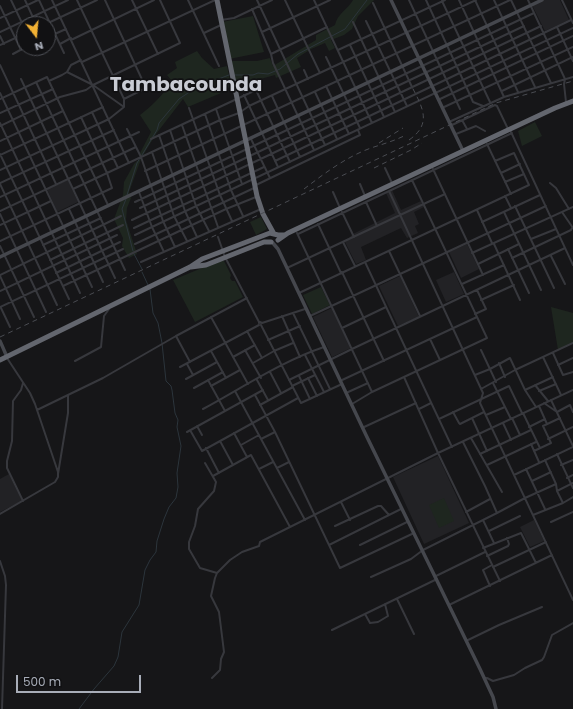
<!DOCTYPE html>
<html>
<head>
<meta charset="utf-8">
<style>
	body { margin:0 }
	#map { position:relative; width:573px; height:709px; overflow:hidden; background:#161618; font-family:Poppins,sans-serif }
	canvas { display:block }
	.north { position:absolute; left:16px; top:16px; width:40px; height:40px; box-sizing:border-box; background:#111113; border:1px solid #4d4f55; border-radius:50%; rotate:164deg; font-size:11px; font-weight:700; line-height:16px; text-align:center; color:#a8adb8 }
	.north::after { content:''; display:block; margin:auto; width:14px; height:18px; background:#f2b134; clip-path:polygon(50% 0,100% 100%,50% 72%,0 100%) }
	.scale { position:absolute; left:16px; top:675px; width:125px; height:18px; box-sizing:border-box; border:2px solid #a8adb8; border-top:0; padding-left:5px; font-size:12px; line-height:14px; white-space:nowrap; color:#a8adb8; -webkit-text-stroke:3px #111113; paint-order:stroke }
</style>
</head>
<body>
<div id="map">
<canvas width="573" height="709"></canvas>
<div class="north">N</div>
<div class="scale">500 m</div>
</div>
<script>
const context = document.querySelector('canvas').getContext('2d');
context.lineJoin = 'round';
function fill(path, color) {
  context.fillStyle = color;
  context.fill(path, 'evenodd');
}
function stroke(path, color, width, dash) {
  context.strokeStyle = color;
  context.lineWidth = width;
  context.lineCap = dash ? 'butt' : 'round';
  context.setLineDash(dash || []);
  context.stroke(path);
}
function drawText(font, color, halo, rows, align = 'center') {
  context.font = font + ' Poppins,sans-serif';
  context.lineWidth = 3.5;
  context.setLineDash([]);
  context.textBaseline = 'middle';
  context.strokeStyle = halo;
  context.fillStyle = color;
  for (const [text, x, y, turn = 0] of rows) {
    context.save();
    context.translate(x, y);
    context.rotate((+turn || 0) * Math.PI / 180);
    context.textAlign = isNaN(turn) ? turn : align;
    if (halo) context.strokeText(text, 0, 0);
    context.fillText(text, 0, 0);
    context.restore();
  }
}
const built = new Path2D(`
	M544,0H560L569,20L545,31L532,5Z
	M68,180L78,202L57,212L47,189Z
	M392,190L401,210L421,201L424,207L414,212L419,224L415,226L418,233L407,238L401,228L361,247L366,260L356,264L345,242L353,234L395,213L386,193Z
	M467,244L479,269L461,278L449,252Z
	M454,272L464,294L446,302L436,280Z
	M400,276L419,317L398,326L379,286Z
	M332,308L351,348L332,357L313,317Z
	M438,456L469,523L424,544L393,477Z
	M9,474L22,501L0,512V479Z
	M534,520L544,541L530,547L520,527Z`);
const green = new Path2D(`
	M353,0H374L358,16L352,29L344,35L331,40L335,48L329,51L325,43L311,49L297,58L301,67L276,78L275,75L257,80L256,82L235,81L231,61H257L270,58L273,66L316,40V35L335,25C337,14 348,9 353,0Z
	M253,16L264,52L229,59L222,22Z
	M197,51L202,58L214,69L227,66L230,80L229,87L221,93L188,107L183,99L156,134L142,157L140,153L151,132L140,115C153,105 163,95 172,81L167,75L177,68L175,62Z
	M535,122L542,136L522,146L518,131Z
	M141,159L129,192L131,198L127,208L126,220L137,254L129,258L122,246L123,238L114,219L123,195L124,182L134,164L137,161Z
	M261,217L267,229L256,235L250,222Z
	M221,260L224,261L231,275L230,278L232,281H235L243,297L195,322L173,280Z
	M321,287L330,305L312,314L303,295Z
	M551,307L573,313V343L558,350Z
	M444,498L454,521L439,528L429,505Z`);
const stream = new Path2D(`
	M234,75H253L258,73L268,74L280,69L298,54L345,29L367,0
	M142,155L157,130L159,123L179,99L197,87L229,75
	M127,195L137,163L140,158
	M126,199L122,209L133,251
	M134,254L142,269
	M142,272L148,285
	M79,709L94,689L114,666L118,657L122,632L139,605L145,570L150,560L156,552L157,541L164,519L169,507L176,498L178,487L177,473L181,446L177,427L178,420L175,413L172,390L171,386L166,381L162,343L158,323L153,313L150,289`);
const street = new Path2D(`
	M11,0L24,27
	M25,0L36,24
	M39,0L64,53
	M52,0L129,163
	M105,0L146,88L124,99
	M132,0L158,54
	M188,0L219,66
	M257,0L325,145
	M285,0L320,73
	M314,0L372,123
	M409,0L460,109
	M426,0L470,95
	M459,0L504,97
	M475,0L518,92
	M494,0L535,87
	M511,0L551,83
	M528,0L565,79L564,84L566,102
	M562,0L573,23
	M442,1L490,102
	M373,3L412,87
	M0,6L21,50
	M252,9L271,54L273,63L314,150
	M0,18L38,0
	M221,20L234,18L272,0
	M366,21L407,106
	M353,22L395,112
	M46,24L97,0
	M557,27L573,61
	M0,32L68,0
	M262,32L330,0
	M204,33L221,25
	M0,36L4,44
	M48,37L66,29
	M71,40L154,0
	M60,44L71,38
	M0,45L24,34
	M350,45L384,117
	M338,50L445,0
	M13,54L24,48
	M271,54L327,27
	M326,57L360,128
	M82,62L215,0
	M0,65L56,184
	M304,70L308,79
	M67,72L93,85L124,107
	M21,79L115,278
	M49,81L62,75L67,72L71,65L81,60
	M36,82L125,270
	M326,86L349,134
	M502,91L573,57
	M315,92L337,139
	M0,93L92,287
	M244,95L278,167
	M470,95L473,102L483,106
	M272,96L300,157
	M0,99L47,77L108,205
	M438,100L573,36
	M189,108L220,195L232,221
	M442,108L573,47
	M216,109L242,184
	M92,112L118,168
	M0,113L53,89
	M205,114L231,190L243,216
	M462,120L467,129
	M449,122L504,97L573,77
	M0,123L80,293
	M182,125L218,227
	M452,125L495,105L497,106L508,129
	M0,126L60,97L86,90L93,85L180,43L160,0
	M127,129L141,157L163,221L175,247
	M170,130L196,206L209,231
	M511,132L573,265
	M456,134L476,126L485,131
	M159,135L185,211L197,237
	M151,139L256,90L290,162
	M251,139L270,178
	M0,141L63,111
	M487,144L511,194
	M152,152L174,216L187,241
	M0,154L69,299
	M0,155L103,107
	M275,161L571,20
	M385,168L392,183
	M433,169L483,275
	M0,170L109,119L124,107V99L77,0
	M145,171L510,0
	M501,173L520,164
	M505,182L524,174
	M0,183L114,130
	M550,183L556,188L569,209
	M0,184L57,305
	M360,184L365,196
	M256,185L360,135L358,130
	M73,189L220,120L239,113L249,106L476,0
	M389,191L483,393L480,403L573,600
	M139,192L152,227L164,252
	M333,192L340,208
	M505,196L511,208
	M0,197L139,132
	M135,202L534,13
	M366,202L377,226
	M515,206L554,288
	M140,208L524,26
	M69,209L103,282
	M477,210L492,243
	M0,211L136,147
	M342,212L354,237
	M504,212L541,290
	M562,212L573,228
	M0,214L46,312
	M132,220L541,26
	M482,222L540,195
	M318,224L341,273
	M0,225L51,201
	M134,228L264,167
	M297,233L372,392
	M298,234L512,133
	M135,235L573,28
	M218,237L225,257L259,322
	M531,239L556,229
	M0,241L112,188L107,173L81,117
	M343,242L355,266
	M135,244L254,188
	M494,244L520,300
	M43,245L101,218
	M0,246L34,317
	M508,249L529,293
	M389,251L420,316
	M472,253L573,207
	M551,256L565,284
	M512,258L571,230L572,228
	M50,260L123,225
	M141,262L261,209
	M365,262L452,447
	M478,264L519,244
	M287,268L445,194
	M342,272L384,361
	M56,273L120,242
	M0,275L121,216
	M0,276L20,319
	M462,284L504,265
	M63,286L226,209L256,197
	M0,291L117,235
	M299,293L529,185L514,153L495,161
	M481,300L514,285
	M0,307L123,249
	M1,308L10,327
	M293,313L330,389
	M475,314L486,309L477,290
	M282,316L300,357
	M310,316L546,206
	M211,317L248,384
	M259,323L260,322L262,323L305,309
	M261,325L301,403L342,384
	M342,328L386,307
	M247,331L262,358
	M176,336L190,362
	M430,339L440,360
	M268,340L300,326
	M245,350L261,378
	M481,350L496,382
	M211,351L226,378
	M553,353L563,375L573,372
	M305,355L324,392
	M233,357L255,345
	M543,357L561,395
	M75,361L101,347L104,316L109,309
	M253,363L274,351L293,343
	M499,363L505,377
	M187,364L193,375
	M558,365L573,358
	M180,367L259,325
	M270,372L281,393
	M475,375L490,369L510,358L525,390L536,407
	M299,376L310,399
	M404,377L438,453L500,581
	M308,378L317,396
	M186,379L217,362
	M208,380L225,411
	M257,380L268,400
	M289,380L352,349L565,248
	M340,381L477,317
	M493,383L511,419
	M535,385L548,401
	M211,386L240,370
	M292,386L315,375
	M194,388L223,372
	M481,389L515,370L573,343
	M525,390L553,377
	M235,391L305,520
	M539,391L556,384
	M346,393L368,383
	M255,395L275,432L340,568L414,533
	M551,400L573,446
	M544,403L557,412L570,405L573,412
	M352,404L372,392L487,338L412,180
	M260,405L293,387
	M539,406L547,424
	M203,409C242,388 282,361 324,347
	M419,409L431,403
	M37,410L103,378L176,336L247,298
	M453,412L459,423L460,424L484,412
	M523,413L540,448
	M486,415L505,407
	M472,418L487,451
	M512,418L520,435
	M439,419L509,386L522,413
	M503,423L511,440
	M197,426L202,435
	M529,427L545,419
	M362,428L416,403
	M190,430L202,451L298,398
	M187,432L263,390
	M234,433L247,457
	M471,438L502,492
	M261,439L275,432
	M548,439L573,427
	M220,441L233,465
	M463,442L485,486L497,513
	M531,444L539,462
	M241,445L259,435
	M206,448L219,473
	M534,451L551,443L543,426L560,418
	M480,454L531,430
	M557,454L573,488
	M205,463L216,482L214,491L198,509L195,526L189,542V549L200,568L217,573
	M487,465L536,442
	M561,465L573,460
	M277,468L289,462
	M259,469L273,462
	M526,469L545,509
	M58,474L68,413V395
	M514,475L573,447
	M213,476L251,455L290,527
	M567,478L573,475
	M532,481L551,472
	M556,484L557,491L563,503
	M557,491L573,483
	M23,501L7,468V461L12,441L13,401L21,390L23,383
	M341,502L350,520
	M466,512L490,499
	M0,514L55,482L58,477V472L35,404L30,393L7,358
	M533,515L563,503L573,497
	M483,520L494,543
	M551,522L573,512
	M335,526L378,506H381L389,515
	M489,531L520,516
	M329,545L401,509
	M360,545L407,522
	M483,548L521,533L536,563
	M487,556L508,546L509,544L507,538
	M0,561L5,576L6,585L2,709
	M493,567L546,542
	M436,576L485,552
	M371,577L411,559L423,550L497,513L525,498L556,484L545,460
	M490,586L483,570L492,565
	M397,599L414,634
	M449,605L552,555
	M365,614L370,623L378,622L388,616L385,604
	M332,630L437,579
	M466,641L499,625L542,607
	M212,678L220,670L221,659L224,652L219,612L211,596L215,578L217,573L230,560L242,552L259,546L260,542L438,453L573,390
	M485,678H487L493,681L514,675L525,668L542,660L544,657L552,635L573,623`);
const secondary = new Path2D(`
	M391,0L463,151
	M272,242L278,249L366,435L480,669L493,697L496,709
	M0,257L542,0
	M0,341L7,357`);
const highway = new Path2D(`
	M217,0L257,196L263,214L274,234
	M278,240L288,233L555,108L573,101
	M191,267L206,265L264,242H271
	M0,360L190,267L202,259L270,233L278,235H284`);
const rail = new Path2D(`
	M409,140C432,124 423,108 412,87
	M379,143L403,128
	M374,168L411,150L422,143
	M304,189C325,173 346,157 371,148C383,144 394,141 406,135
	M0,337L496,103L573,81`);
const townNames = [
	["Tambacounda",186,86]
];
fill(built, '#222225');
fill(green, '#1e261f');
stroke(stream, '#2c353c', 1);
stroke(street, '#37383d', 2);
stroke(secondary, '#45474d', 3.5);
stroke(highway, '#63666e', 5);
stroke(rail, '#4a4c52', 1, [5, 4]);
drawText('bold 20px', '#c9ccd4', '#111113', townNames);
</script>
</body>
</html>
